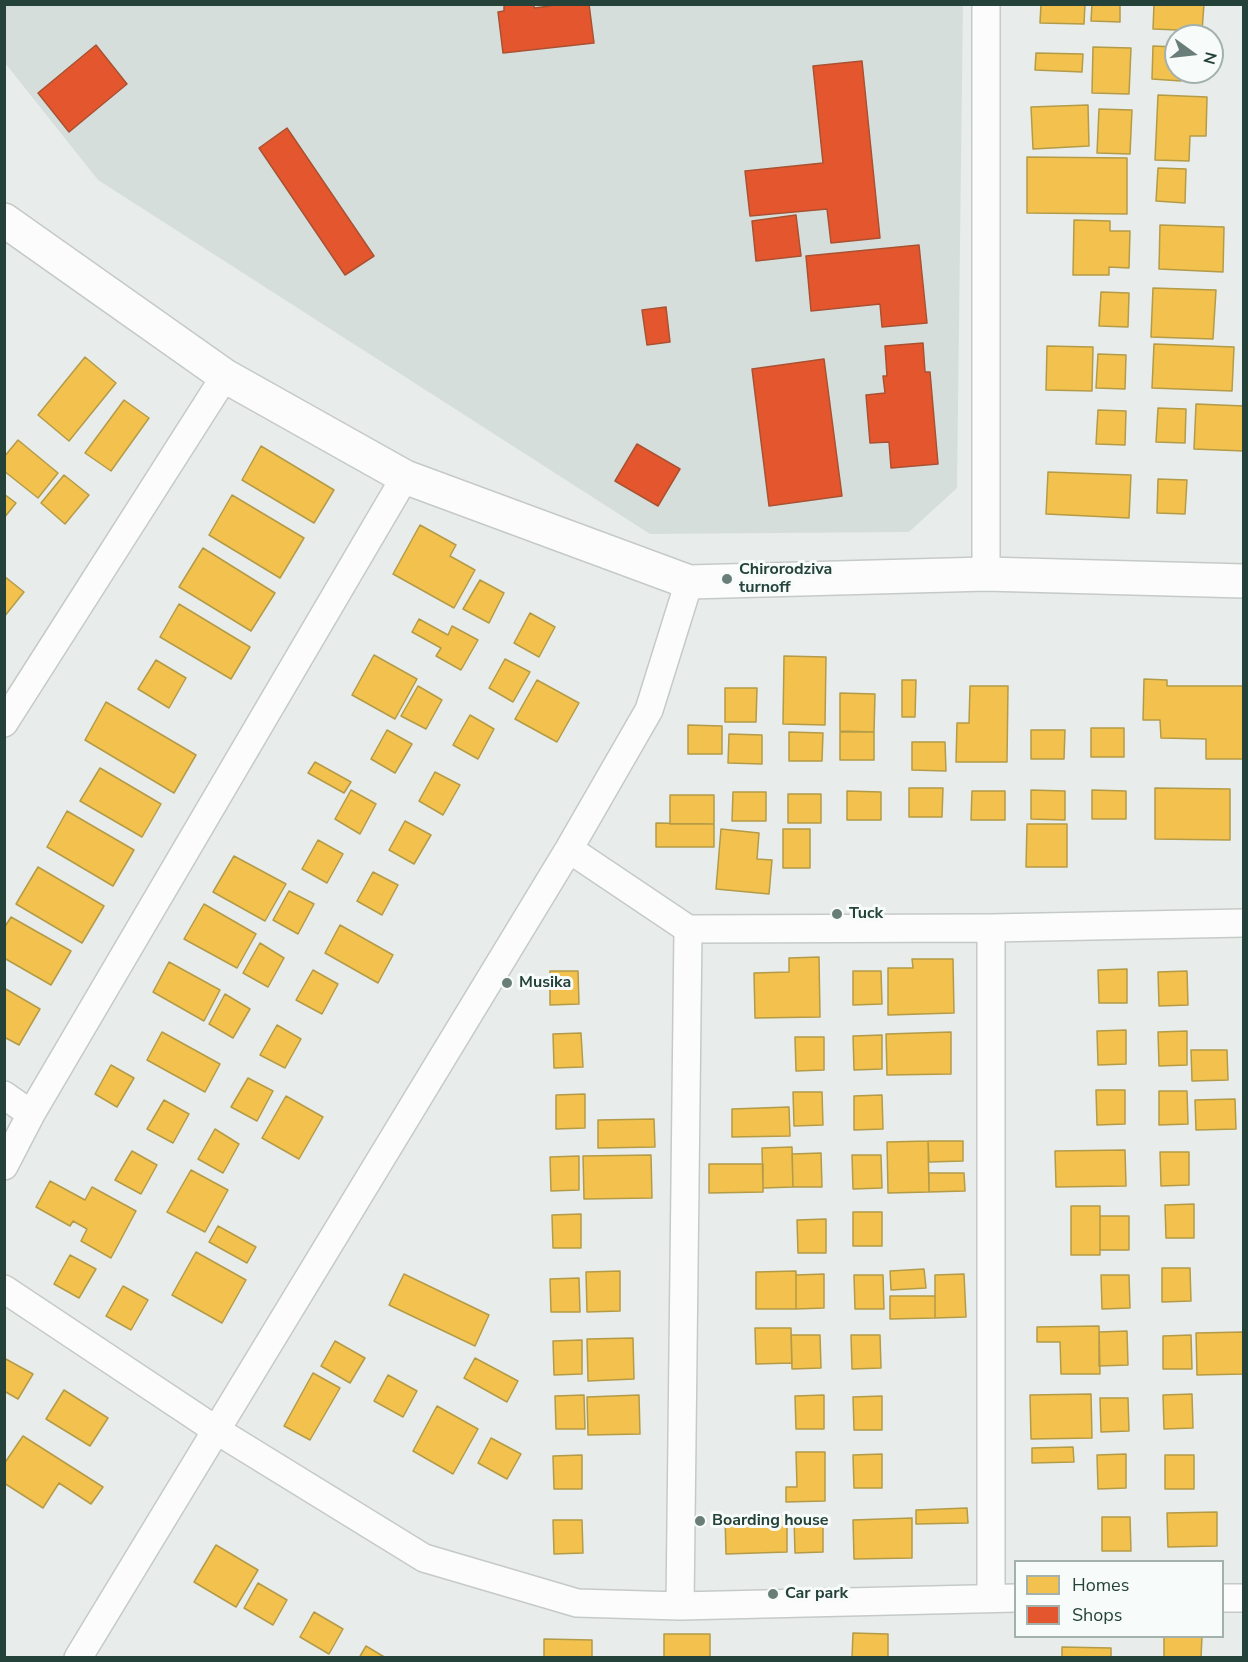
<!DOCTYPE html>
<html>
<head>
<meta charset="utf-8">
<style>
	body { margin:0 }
	#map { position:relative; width:1248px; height:1662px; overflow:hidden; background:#e8edeb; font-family:"Nunito Sans",sans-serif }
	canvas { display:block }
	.frame { position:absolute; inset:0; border:6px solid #24423a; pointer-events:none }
	.legend { position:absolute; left:1014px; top:1560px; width:210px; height:78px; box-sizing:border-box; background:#f7fbf9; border:2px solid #a3b1ad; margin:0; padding:8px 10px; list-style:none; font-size:18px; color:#24423a }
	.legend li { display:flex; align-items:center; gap:12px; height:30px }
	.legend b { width:30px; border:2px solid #a3b1ad }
	.north { position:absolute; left:1164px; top:24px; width:60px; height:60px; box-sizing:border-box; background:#f7fbf9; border:2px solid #a3b1ad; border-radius:50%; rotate:105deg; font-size:16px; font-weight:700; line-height:24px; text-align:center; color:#24423a }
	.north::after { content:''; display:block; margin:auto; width:21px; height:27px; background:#697e78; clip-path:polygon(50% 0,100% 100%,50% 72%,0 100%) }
</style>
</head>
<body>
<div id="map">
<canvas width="1248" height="1662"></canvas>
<div class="frame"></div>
<ul class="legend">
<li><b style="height:16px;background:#f2c14e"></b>Homes</li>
<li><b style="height:16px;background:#e4572e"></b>Shops</li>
</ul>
<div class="north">N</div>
</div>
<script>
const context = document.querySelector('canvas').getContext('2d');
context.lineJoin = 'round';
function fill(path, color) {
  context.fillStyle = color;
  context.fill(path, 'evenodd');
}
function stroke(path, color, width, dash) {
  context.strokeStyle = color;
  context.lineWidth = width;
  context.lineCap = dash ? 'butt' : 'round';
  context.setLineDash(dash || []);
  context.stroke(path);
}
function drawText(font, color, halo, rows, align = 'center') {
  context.font = font + ' "Nunito Sans",sans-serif';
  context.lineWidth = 6;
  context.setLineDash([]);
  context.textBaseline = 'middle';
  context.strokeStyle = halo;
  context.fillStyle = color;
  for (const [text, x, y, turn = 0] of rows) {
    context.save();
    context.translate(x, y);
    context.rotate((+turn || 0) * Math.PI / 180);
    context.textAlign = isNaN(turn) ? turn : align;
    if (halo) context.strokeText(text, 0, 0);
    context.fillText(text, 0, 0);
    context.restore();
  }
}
const built = new Path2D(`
	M5,5H963L957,488L909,532L650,534L98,180L5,63Z`);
const homes = new Path2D(`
	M1041,4H1085L1084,24L1040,23Z
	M1092,4H1120V22L1091,21Z
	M1154,4H1204L1202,31L1153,29Z
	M1153,46L1176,47V72H1181V81L1152,79Z
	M1093,47L1131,48L1129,94L1092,93Z
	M1036,53L1083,54L1082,72L1035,70Z
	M1158,95L1207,97L1206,136H1190L1189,161L1155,160Z
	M1088,105L1089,146L1033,149L1031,107Z
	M1099,109L1132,110L1130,154L1097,153Z
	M1027,157L1127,158V214L1027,213Z
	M1158,168L1186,169L1185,203L1156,201Z
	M1074,220L1110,221V231H1130L1129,268L1109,267V275H1073Z
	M1160,225L1224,227L1223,272L1159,269Z
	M1153,288L1216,290L1213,339L1151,337Z
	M1101,292L1129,293L1128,327L1099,326Z
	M1154,344L1234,347L1232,391L1152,388Z
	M1047,346L1093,347L1092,391L1046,390Z
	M1098,354L1126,355L1125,389L1096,388Z
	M85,357L116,383L69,441L38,415Z
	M124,400L149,418L111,471L85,453Z
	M1196,404L1244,406V451L1194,449Z
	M1158,408L1186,409L1185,443L1156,442Z
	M1098,410L1126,411L1125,445L1096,444Z
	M18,440L58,473L38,498L4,471V457Z
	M261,446L334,490L314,523L242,480Z
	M1048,472L1131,475L1129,518L1046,514Z
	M64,475L89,495L65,524L41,503Z
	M1158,479L1187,480L1185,514L1157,513Z
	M4,494L16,503L4,518Z
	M232,495L304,538L280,578L209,535Z
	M420,525L456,545L450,556L475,570L454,608L393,574Z
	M203,548L275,593L251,631L179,587Z
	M4,576L24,592L4,617Z
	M480,580L504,593L489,623L463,609Z
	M179,604L250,647L231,679L160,637Z
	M530,613L555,627L539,657L514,643Z
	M419,619L448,635L452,626L478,640L461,670L436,656L441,648L412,632Z
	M374,655L417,679L395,719L352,695Z
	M784,656L826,657L825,725L783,724Z
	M505,659L530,672L513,702L489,688Z
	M156,660L186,678L169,708L138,689Z
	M1144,679L1167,680V686H1244V759H1206V739L1161,738L1160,720H1143Z
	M537,680L579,703L557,742L515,719Z
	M902,680H916L915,717H902Z
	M418,686L442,700L426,729L401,716Z
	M970,686H1008L1007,762H956L957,723H969Z
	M725,688H757L756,722H725Z
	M840,693L875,694L874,732L840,731Z
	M106,702L196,755L174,793L85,740Z
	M470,715L494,729L478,759L453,745Z
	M688,725L722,726V754H688Z
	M1091,728H1124V757H1091Z
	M387,730L412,744L395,773L371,759Z
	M1031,730H1065L1064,759H1031Z
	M789,732L823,733L822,761H789Z
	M840,732H874V760H840Z
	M729,734L762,735V764L728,763Z
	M912,742H945L946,771L912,770Z
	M315,762L351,782L344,793L308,773Z
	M100,768L161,804L142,837L80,801Z
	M435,772L460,785L443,815L419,801Z
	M909,788H943L942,817H909Z
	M1155,788L1230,789V840L1155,839Z
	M351,790L376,804L360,834L335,819Z
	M1031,790L1065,791V820L1031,819Z
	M1092,790L1126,791V819H1092Z
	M847,791L881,792V820H847Z
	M972,791H1005V820H971Z
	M733,792H766V821H732Z
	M788,794H821V823H788Z
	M670,795H714V824H670Z
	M67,811L134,850L113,886L47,847Z
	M405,821L431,835L414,864L389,850Z
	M656,823L714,824V847H656Z
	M1027,824H1067V867H1026Z
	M721,829L759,833L757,859L772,860L769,894L716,889Z
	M783,829H810V868H783Z
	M318,840L343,854L327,883L302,869Z
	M234,856L286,884L265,921L213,892Z
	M38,867L104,906L82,943L16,904Z
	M373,872L398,885L382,915L357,901Z
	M289,891L314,904L298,934L273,920Z
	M204,904L256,934L237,968L184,939Z
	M11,917L71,951L51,985L4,958V928Z
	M340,925L393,955L378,983L325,953Z
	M260,943L284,958L268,987L243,973Z
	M819,957L820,1017L755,1018L754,973L789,972V958Z
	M912,959H953L954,1013L888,1015V968H913Z
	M169,962L220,990L204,1021L153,992Z
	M1127,969V1003H1099L1098,970Z
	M313,970L338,984L322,1014L296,1000Z
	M550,971H578L579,1004L550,1005Z
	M853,971H881L882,1004L853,1005Z
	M1187,971L1188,1005L1159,1006L1158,972Z
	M4,988L40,1009L19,1045L4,1037Z
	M225,994L250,1009L233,1038L209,1024Z
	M277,1025L301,1039L285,1068L260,1055Z
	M1126,1030V1064L1098,1065L1097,1031Z
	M1187,1031V1065L1159,1066L1158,1032Z
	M162,1032L220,1064L205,1092L147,1060Z
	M951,1032V1074L887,1075L886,1034Z
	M581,1033L583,1067L554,1068L553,1034Z
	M882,1035V1069L854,1070L853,1036Z
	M795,1037H824V1070L796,1071Z
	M1191,1050H1227L1228,1080L1192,1081Z
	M111,1065L134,1078L117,1107L95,1094Z
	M248,1078L273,1091L257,1121L231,1107Z
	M1096,1090H1125V1124L1097,1125Z
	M1159,1091H1187L1188,1124L1159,1125Z
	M793,1092H822L823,1125L794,1126Z
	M585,1094V1128L556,1129V1095Z
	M882,1095L883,1129L854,1130V1096Z
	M286,1096L323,1117L299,1159L262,1138Z
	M1235,1099L1236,1129L1196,1130L1195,1100Z
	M164,1100L189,1114L173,1143L147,1129Z
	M789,1107L790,1136L732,1137V1109Z
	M654,1119L655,1147L598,1148V1120Z
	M215,1129L239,1144L223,1173L198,1159Z
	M928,1141H963V1161L929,1162Z
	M928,1141L929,1192L888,1193L887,1142Z
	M792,1147L793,1187L763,1188L762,1148Z
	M1125,1150L1126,1186L1056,1187L1055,1151Z
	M132,1151L157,1165L141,1194L115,1180Z
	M1160,1152H1189V1185L1161,1186Z
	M821,1153L822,1187H793L792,1154Z
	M651,1155L652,1198L584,1199L583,1156Z
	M852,1155H881L882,1188L853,1189Z
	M579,1156V1190L551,1191L550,1157Z
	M709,1164H763V1192L709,1193Z
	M191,1170L228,1190L205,1232L167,1212Z
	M929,1173H964L965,1191L929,1192Z
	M50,1181L85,1200L92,1187L136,1211L111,1258L81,1241L87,1229L73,1221L70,1226L36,1207Z
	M1194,1204V1238H1166L1165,1205Z
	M1071,1206H1100V1255H1071Z
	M853,1212H882V1246H853Z
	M581,1214V1248H553L552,1215Z
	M1100,1216H1129V1250H1100Z
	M826,1219V1253H798L797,1220Z
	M218,1226L256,1247L247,1263L209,1242Z
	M196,1252L246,1280L222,1323L172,1295Z
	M70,1255L96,1269L79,1298L54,1284Z
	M1162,1268H1190L1191,1301L1162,1302Z
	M924,1269L926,1288L891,1290L890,1271Z
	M620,1271V1311L587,1312L586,1272Z
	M796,1271V1309H756V1272Z
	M404,1274L489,1315L475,1346L389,1305Z
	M824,1274V1308L796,1309V1275Z
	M964,1274L966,1317L935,1318V1275Z
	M854,1275H883L884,1309H855Z
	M1101,1275H1129L1130,1308L1102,1309Z
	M579,1278L580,1312H551L550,1279Z
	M123,1286L148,1300L131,1330L106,1316Z
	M890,1296H935V1318L890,1319Z
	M1099,1326L1100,1374H1061L1060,1342H1037V1327Z
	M755,1328H791L792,1363L756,1364Z
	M1127,1331L1128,1365L1099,1366V1332Z
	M1244,1332V1374L1197,1375L1196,1333Z
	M791,1335H820L821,1368L792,1369Z
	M851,1335H880L881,1368L852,1369Z
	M1191,1335L1192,1369H1163V1336Z
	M633,1338L634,1379L588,1381L587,1339Z
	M582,1340V1374L554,1375L553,1341Z
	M335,1341L365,1358L350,1383L321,1366Z
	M4,1358L33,1374L18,1399L4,1391Z
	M475,1358L518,1381L507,1402L464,1378Z
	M313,1373L340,1388L310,1440L284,1426Z
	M388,1375L417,1391L403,1417L374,1401Z
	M64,1390L108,1418L90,1446L46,1419Z
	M1091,1394L1092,1438L1031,1439L1030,1395Z
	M1192,1394L1193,1428L1164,1429L1163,1395Z
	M584,1395L585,1429H556L555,1396Z
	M639,1395L640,1434L588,1435L587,1397Z
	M824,1395V1429H796L795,1396Z
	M882,1396V1430H854L853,1397Z
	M1100,1398H1128L1129,1431L1101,1432Z
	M437,1406L478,1429L453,1474L413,1451Z
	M23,1436L103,1487L91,1504L59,1483L43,1508L4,1483V1464Z
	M491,1438L521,1454L507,1479L478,1463Z
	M1073,1447L1074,1462L1032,1463V1448Z
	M796,1452H825V1501L786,1502V1487H797Z
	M882,1454V1488H854L853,1455Z
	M1126,1454V1488L1098,1489L1097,1455Z
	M582,1455V1489H554L553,1456Z
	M1165,1455H1194V1489H1165Z
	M967,1508L968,1523L916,1524V1510Z
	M1217,1512V1546L1168,1547L1167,1513Z
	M787,1516V1552L726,1554L725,1517Z
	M1102,1517H1130L1131,1551H1102Z
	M823,1518V1552L795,1553L794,1519Z
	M912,1518V1558L854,1559L853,1520Z
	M553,1520H582L583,1553L554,1554Z
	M216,1545L258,1570L236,1607L194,1582Z
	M258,1583L287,1600L273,1625L244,1608Z
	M314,1612L343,1629L329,1654L300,1637Z
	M853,1633L888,1634V1658H852Z
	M664,1634H710V1658H664Z
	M1164,1636H1202L1201,1658H1164Z
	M544,1639L592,1640V1658H544Z
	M366,1646L386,1658H359Z
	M1062,1647L1111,1648V1658H1062Z`);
const shops = new Path2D(`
	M504,4H534V8L550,6V4H589L594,43L503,53L498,12L504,11Z
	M96,45L127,84L69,132L38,93Z
	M862,61L880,238L831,243L827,209L750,216L745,171L823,163L813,66Z
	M287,128L374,256L345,275L259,148Z
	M796,215L801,256L756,261L752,221Z
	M919,245L927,323L882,327L880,304L811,311L806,256Z
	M666,307L670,342L647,345L642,310Z
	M923,343L925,372H930L938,464L891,468L889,442L870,443L866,395L885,393L883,376H887L885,346Z
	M824,359L842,496L769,506L752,369Z
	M637,444L680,469L658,506L615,481Z`);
const minor = new Path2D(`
	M986,574V4
	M4,723L225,376
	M569,849L688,929L991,928L1244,923
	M4,1095L31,1114
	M4,1166L31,1114L405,477
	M4,1289L216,1430L424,1558L577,1603L680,1606L1016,1598
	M991,1598V928
	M1222,1598H1244
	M680,1606L688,929
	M78,1658L569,849L649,710L689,582`);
const tertiary = new Path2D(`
	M4,220L225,376L405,477L689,582L986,574L1244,581`);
const markers = [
	[727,579,6,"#697e78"],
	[837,914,6,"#697e78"],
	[507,983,6,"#697e78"],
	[700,1521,6,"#697e78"],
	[773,1594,6,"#697e78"]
];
const poiNames = [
	["Chirorodziva",739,570],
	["turnoff",739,588],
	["Tuck",849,914],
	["Musika",519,983],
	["Boarding house",712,1521],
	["Car park",785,1594]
];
fill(built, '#d6dedb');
fill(homes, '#f2c14e');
stroke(homes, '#b49b48', 1.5);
fill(shops, '#e4572e');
stroke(shops, '#aa5132', 1.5);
stroke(minor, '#c5cac8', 30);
stroke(tertiary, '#c5cac8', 36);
stroke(minor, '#fcfcfc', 27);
stroke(tertiary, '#fcfcfc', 33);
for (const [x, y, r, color] of markers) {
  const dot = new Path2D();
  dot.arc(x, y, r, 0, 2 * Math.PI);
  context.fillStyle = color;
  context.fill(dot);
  stroke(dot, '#f7fbf9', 2);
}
drawText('bold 16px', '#24423a', '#f7fbf9', poiNames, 'left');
</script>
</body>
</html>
